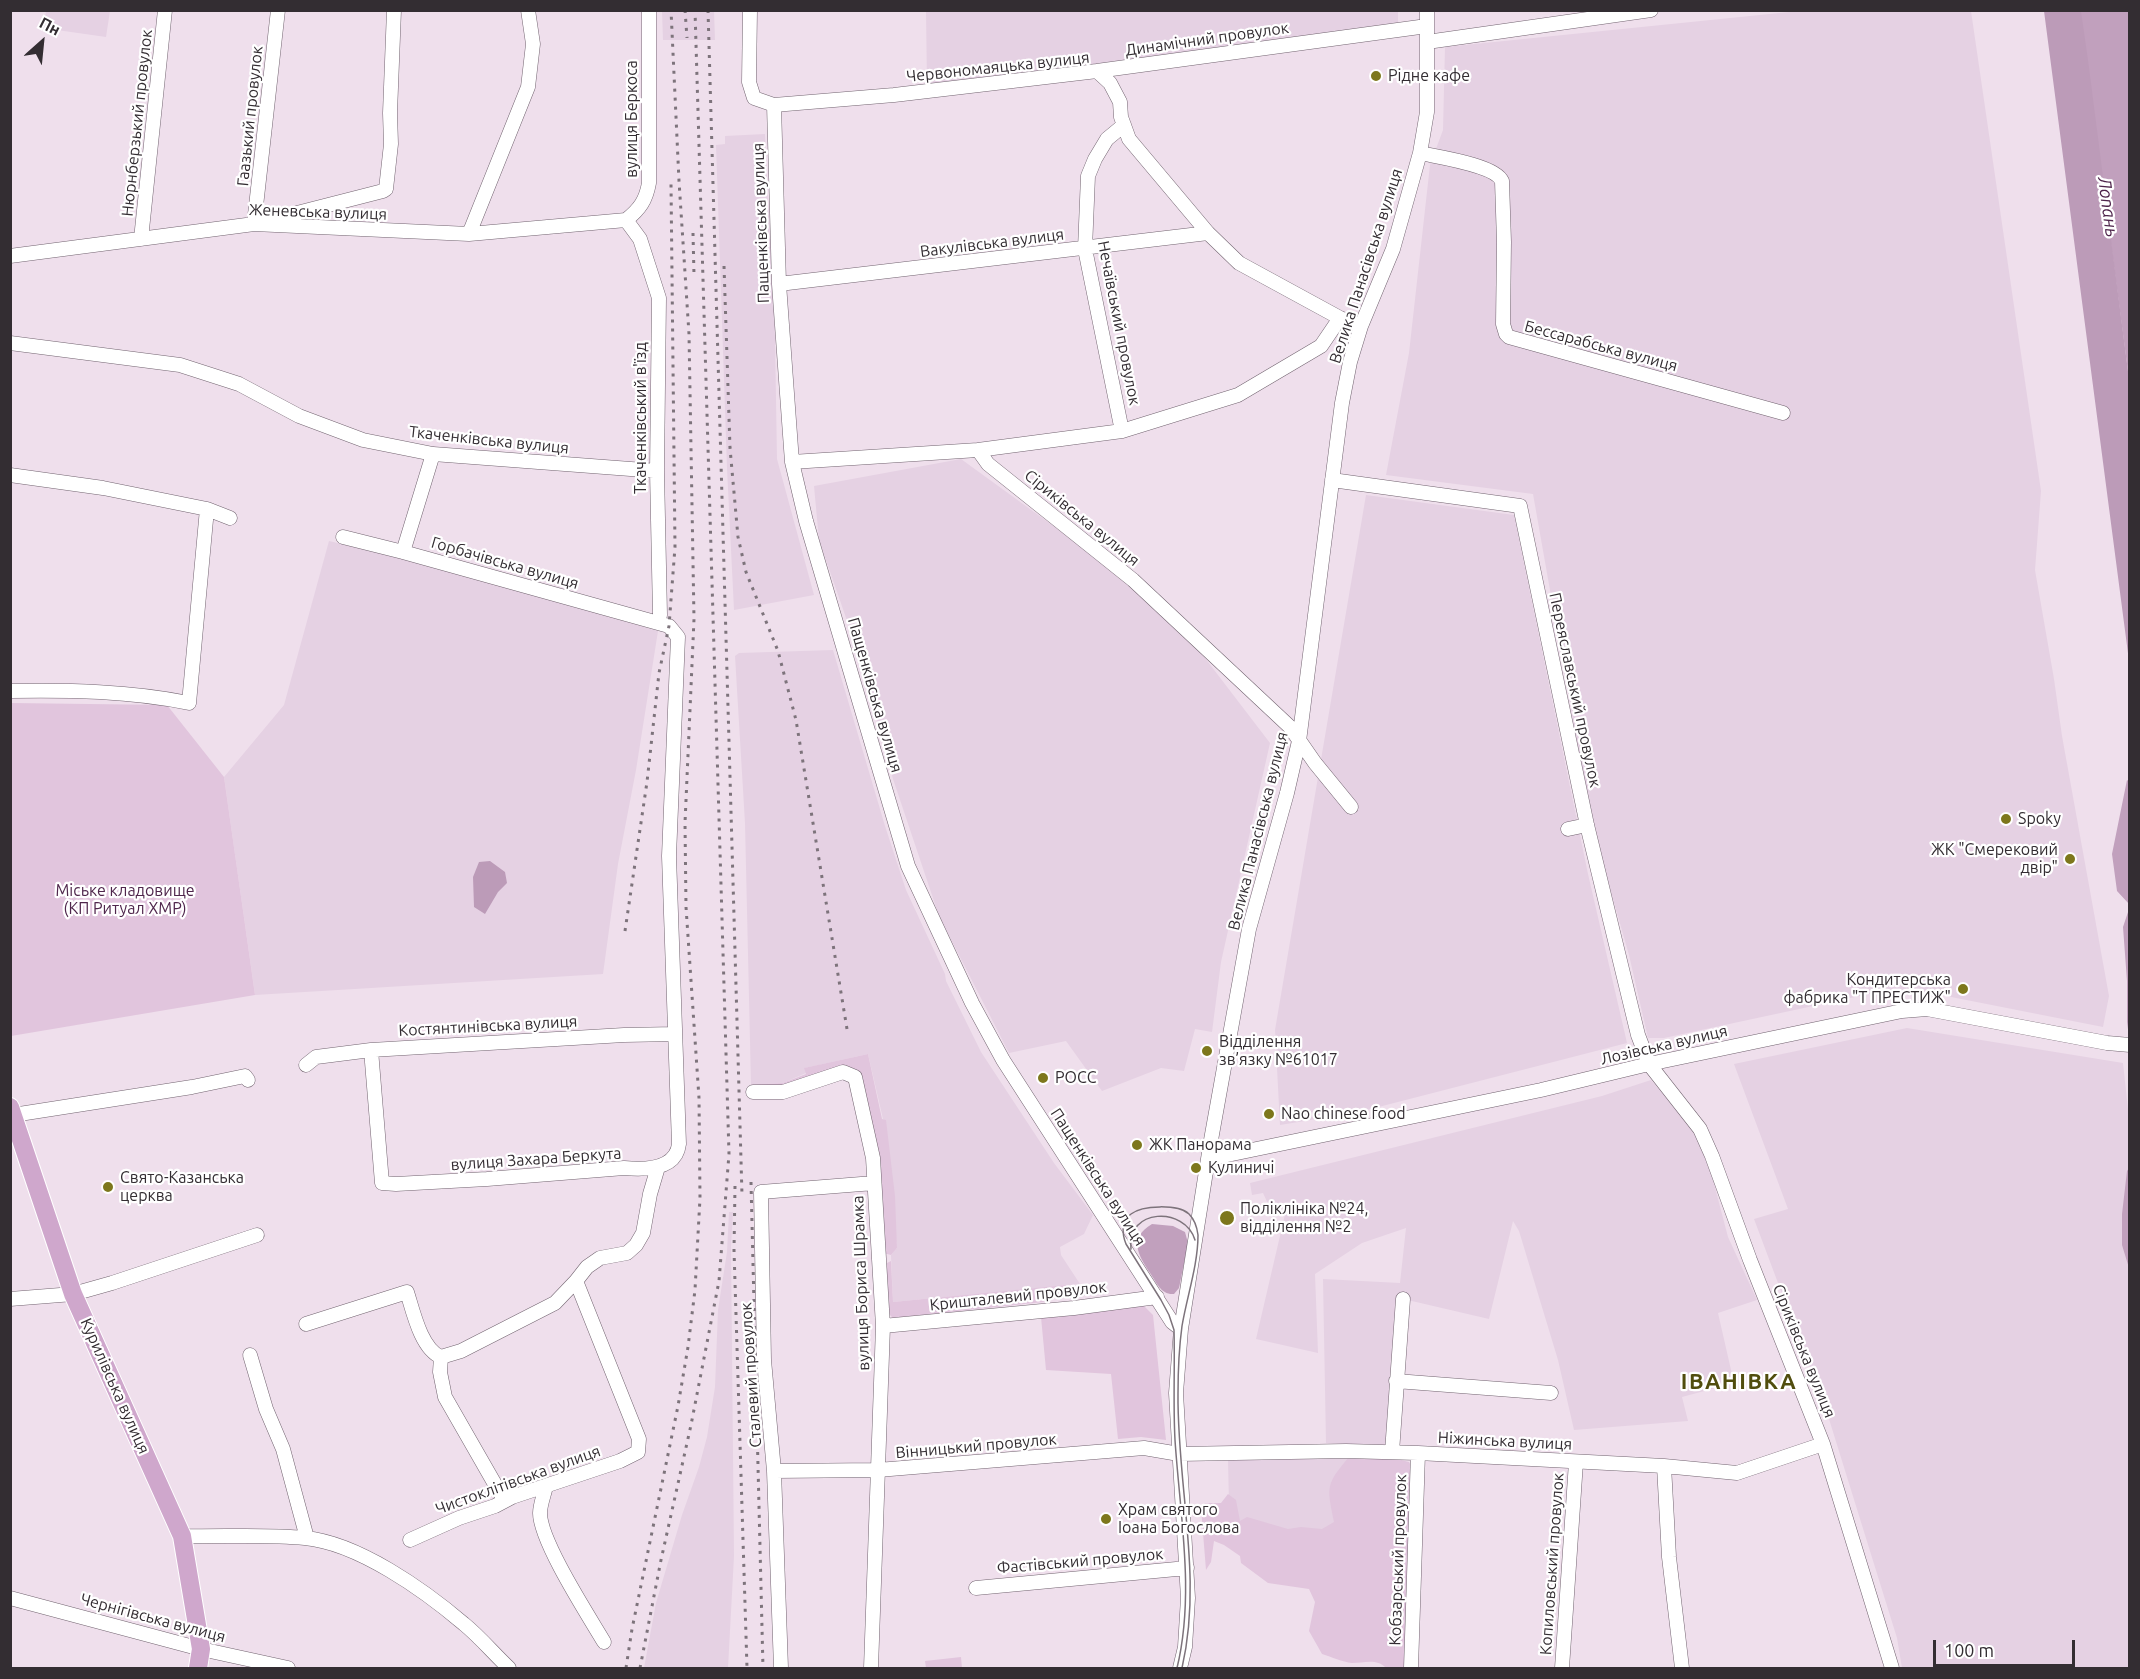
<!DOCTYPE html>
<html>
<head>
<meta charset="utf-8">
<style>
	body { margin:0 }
	#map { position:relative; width:2140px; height:1679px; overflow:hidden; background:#efdfec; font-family:Ubuntu,sans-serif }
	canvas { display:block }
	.frame { position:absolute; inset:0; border:12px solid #332d32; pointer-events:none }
	.north { position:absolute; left:12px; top:12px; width:60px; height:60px; -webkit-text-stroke:4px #fff; paint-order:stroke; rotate:27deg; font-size:16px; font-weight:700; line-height:24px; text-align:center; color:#332d32 }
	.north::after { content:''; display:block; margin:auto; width:21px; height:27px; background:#332d32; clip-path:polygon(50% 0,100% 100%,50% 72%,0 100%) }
	.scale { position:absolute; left:1933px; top:1640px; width:142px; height:27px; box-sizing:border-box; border:3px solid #332d32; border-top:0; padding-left:8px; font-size:18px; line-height:21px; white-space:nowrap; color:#332d32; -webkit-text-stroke:4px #fff; paint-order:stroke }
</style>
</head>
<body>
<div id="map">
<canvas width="2140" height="1679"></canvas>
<div class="frame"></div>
<div class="north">Пн</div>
<div class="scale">100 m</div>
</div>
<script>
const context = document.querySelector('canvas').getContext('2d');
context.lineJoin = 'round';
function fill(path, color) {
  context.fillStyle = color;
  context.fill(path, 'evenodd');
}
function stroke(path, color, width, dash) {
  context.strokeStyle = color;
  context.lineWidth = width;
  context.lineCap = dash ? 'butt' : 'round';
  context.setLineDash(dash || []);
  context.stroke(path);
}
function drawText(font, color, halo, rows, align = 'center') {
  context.font = font + ' Ubuntu,sans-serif';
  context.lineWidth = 4.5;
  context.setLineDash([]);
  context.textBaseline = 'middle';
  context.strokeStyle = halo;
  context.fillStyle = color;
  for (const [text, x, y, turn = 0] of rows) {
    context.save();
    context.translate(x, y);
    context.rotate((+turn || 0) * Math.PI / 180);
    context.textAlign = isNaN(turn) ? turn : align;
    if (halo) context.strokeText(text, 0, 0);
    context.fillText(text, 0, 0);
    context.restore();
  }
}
const built = new Path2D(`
	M1398,10V24L1092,67L927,84L926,11Z
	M46,11H110L106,37L43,28Z
	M662,11H714L715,40H663Z
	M1799,11H1971L2041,491L2035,570L2054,679L2062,736L2109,996L2103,1027L1931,993L1883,991L1664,1038H1648L1629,955L1591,822L1533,494L1386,475L1409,353L1430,165L1443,130L1445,47Z
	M765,134L768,204L774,280L777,459L814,595L734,610L727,468L716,145L725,144V136Z
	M961,459L1096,557L1195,645L1270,743L1221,962L1212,1032L1195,1029L1184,1071L1161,1068L1102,1091L1066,1041L1009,1053L939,916L893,779L861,661L819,540L814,486Z
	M1366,495L1514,515L1588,874L1627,1043L1359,1112L1280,1125L1275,1030Z
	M329,541L418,562L658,631L636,770L618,864L603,974L255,995L224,777L284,705Z
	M833,650L885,826L906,890L945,974L946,981L981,1052L1054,1163L1093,1215L1084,1234L1060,1247L1061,1255L1080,1284L893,1302L891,1255L897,1248L883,1119L868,1054L805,1068L806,1073L783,1083L751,1085L745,823L735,656L739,653Z
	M1907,1028L2123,1063L2130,1128L2129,1668H1902L1897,1638L1829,1419L1754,1219L1788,1209L1734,1064Z
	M1651,1080L1693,1129L1712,1176L1728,1237L1757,1300L1718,1313L1734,1383L1682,1397L1688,1421L1574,1430L1558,1360L1519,1231L1513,1221L1489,1319L1399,1298L1389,1445L1326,1443L1323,1279L1400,1283L1406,1228L1362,1243L1315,1274L1318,1353L1256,1339L1286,1210L1270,1208L1263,1193L1252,1195L1250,1183L1602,1096Z
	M729,1212H733L731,1247L734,1556L728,1668H644L656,1603L682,1515L699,1467L707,1437L715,1387L718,1310L727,1252Z
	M1349,1457L1351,1546L1230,1549L1228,1460Z`);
const green = new Path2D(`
	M11,703L167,705L224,777L255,995L11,1036Z
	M868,1054L882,1119L886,1120L895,1196L897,1248L891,1255L883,1253L881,1183L856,1075L782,1090H752L751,1085L783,1083L806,1074L804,1068Z
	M891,1261L893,1302L1066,1285L1064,1294L1043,1302L893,1318L886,1311L883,1265Z
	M1143,1305L1153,1315L1166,1440L1141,1437L1118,1439L1111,1374L1046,1370L1041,1317Z
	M1349,1457L1393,1458L1409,1462L1413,1469L1410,1502L1405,1668H1386C1377,1658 1364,1663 1352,1663C1342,1662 1332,1657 1322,1654L1309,1631L1315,1602L1309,1589L1268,1583L1241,1563L1240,1556L1224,1545L1214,1541L1211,1562L1206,1570L1201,1508L1205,1503H1221L1228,1494L1236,1500L1240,1521L1247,1517L1288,1529L1301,1527L1322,1529L1334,1522C1327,1487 1325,1485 1349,1457Z
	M961,1657L962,1668H926L925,1661Z`);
const forest = new Path2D(`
	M2080,11H2129V379Z
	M2127,780L2130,782L2129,904L2117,891L2112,854Z
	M2129,909V1037L2127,1022V981L2123,927Z
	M2129,1168V1268L2122,1245V1214L2127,1171Z
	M1152,1224L1173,1226L1185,1232L1188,1243L1179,1288L1174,1294C1161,1295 1157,1283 1150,1273C1138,1255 1128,1238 1152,1224Z`);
const water = new Path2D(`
	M2044,11H2081L2088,60L2129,379V661Z
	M490,861L505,872L507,883L498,892L485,914L474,907L473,877L479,862Z`);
const minor = new Path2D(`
	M278,10L254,224L383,191L386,189L391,144L390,113L394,10
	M750,10L749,82L754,98L774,105L779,284L792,462L806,521L908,866L972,1003L1003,1060L1172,1322L1181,1329
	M1427,42L1651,10
	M1097,71L1427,26
	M774,105L894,95L1097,71L1110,83L1120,102L1121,117L1129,139L1208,233L1239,263L1340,318L1361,326
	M1420,153C1438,157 1495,165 1502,181L1504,242L1503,324L1506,334L1509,337L1783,413
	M626,220L640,239L659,298L657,471L660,615L658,623
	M626,220C640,209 646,200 649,183V10
	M469,234L528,87L533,44L528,10
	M141,239L165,10
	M10,256L254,224L469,234L626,220
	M779,284L1208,233
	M10,343L180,365L239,384L299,416L363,440L433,454L657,471
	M1122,431L1085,249L1088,176L1095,159L1107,139L1124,125
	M978,450L1122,431L1238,395L1321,346L1340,318
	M792,462L978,450L988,464L1133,580L1290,727L1315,763L1351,807
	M10,475L103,488L207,509L230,518
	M1332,480L1520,506L1587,825L1638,1035L1649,1064L1700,1129L1712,1156L1750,1260L1823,1444L1892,1668
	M343,537L403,552L669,626L678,637L669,856L679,1144C676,1170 645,1170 624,1168L487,1179L396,1184L382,1183L371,1050
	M403,552L433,454
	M10,691C70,690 130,691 189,703L207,509
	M1568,829L1587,825
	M306,1065L316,1057L371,1050L624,1035L675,1034
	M753,1092H783L843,1072L855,1077L873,1158L883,1326L871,1668
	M13,1115L192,1087L245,1076L248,1080
	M1208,1159L1541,1090L1649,1064L1902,1011L1927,1009L2107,1043L2130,1045
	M10,1299L73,1294L112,1283L257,1235
	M306,1324L407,1292C413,1311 421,1349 441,1357L440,1372L445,1397L500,1493L512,1497
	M883,1326L1074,1308L1157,1297
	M250,1355L266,1409L283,1449L307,1538
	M441,1357L461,1351L555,1303L576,1281
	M1396,1381L1551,1393
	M1392,1452L1403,1299
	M1664,1466L1669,1557L1682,1668
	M774,1471L878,1470L1144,1448L1179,1454L1346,1451L1418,1453L1664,1466L1737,1473L1823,1444
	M546,1486C544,1495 540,1505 540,1513C540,1541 588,1615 604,1642
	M182,1536C223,1537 265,1534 305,1538C358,1543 424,1590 464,1624C480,1637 494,1654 509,1668
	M410,1540L459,1518L495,1506L512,1497L620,1461L638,1452L639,1439L576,1281L587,1267L600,1258L627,1253L636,1245L643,1233L650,1194L658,1167
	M976,1588L1187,1568
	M10,1598L201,1649L288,1668
	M781,1668L774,1471L764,1360L761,1192L874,1183
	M1180,1668L1185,1647L1188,1598L1176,1393L1181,1329L1211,1140L1249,929L1287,793L1299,741L1342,403L1350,362L1361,326L1393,249L1420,153L1427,112V10
	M1411,1668L1418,1453
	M1562,1668L1576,1462`);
const major = new Path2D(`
	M10,1107L73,1294L182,1536L201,1649L198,1668`);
const tram = new Path2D(`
	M1131,1249C1126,1208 1185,1206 1195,1240
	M1177,1668C1195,1594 1180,1516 1175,1440C1173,1404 1175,1367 1174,1330L1169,1315L1161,1300L1126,1244C1122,1234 1121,1221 1131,1214C1142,1205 1178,1204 1189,1214C1195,1220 1197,1227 1198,1235C1198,1265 1187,1296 1182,1326C1179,1348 1178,1372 1178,1394C1177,1486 1203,1578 1182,1668`);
const rail = new Path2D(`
	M685,10L687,38
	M708,10L742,1195
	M693,233L694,275
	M724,266L730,448L738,537L746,572L778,651L796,720L847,1029
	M625,931L647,782L659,673L669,626L675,547L671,184
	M751,1182L763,1668
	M735,1186L734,1250L747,1668
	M626,1668L632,1629L678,1406L688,1347L695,1290L700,1198L699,1098L686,907L685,823L694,619L689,334L679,181L671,10
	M640,1668L661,1560L691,1425L719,1281L729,1154L695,10`);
const markers = [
	[1376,76,6,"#7d771c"],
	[2006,819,6,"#7d771c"],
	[2070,859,6,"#7d771c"],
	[1963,989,6,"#7d771c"],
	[1207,1051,6,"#7d771c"],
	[1043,1078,6,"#7d771c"],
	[1269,1114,6,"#7d771c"],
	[1137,1145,6,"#7d771c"],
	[1196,1168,6,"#7d771c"],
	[108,1187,6,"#7d771c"],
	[1227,1218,8,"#7d771c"],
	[1106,1519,6,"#7d771c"]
];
const streetNames = [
	["Динамічний провулок",1207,39,-8],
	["Червономаяцька вулиця",998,67,-6],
	["Гаазький провулок",250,116,-84],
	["вулиця Беркоса",632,119,-90],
	["Нюрнберзький провулок",137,123,-84],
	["Женевська вулиця",318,212,2],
	["Пащенківська вулиця",761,223,-92],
	["Вакулівська вулиця",992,243,-7],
	["Велика Панасівська вулиця",1366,266,-72],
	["Нечаївський провулок",1119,323,79],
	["Бессарабська вулиця",1601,346,15],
	["Ткаченківський в'їзд",641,418,-90],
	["Ткаченківська вулиця",489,440,6],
	["Сіриківська вулиця",1082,518,39],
	["Горбачівська вулиця",505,563,16],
	["Переяславський провулок",1575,690,78],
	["Пащенківська вулиця",875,695,74],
	["Велика Панасівська вулиця",1258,831,-76],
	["Костянтинівська вулиця",488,1026,-3],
	["Лозівська вулиця",1664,1045,-13],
	["вулиця Захара Беркута",536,1159,-4],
	["Пащенківська вулиця",1098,1177,57],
	["вулиця Бориса Шрамка",861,1283,-92],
	["Кришталевий провулок",1018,1296,-6],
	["Сіриківська вулиця",1804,1351,68],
	["Сталевий провулок",751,1375,-94],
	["Курилівська вулиця",115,1386,66],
	["Ніжинська вулиця",1505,1441,3],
	["Вінницький провулок",976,1446,-5],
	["Чистоклітівська вулиця",518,1480,-20],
	["Кобзарський провулок",1398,1560,-88],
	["Фастівський провулок",1080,1561,-5],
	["Копиловський провулок",1552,1564,-86],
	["Чернігівська вулиця",153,1618,15]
];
const poiNames = [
	["Рідне кафе",1388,76],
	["Spoky",2018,819],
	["ЖК \"Смерековий",2058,850,"right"],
	["двір\"",2058,868,"right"],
	["Кондитерська",1951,980,"right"],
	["фабрика \"Т ПРЕСТИЖ\"",1951,998,"right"],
	["Відділення",1219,1042],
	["зв’язку №61017",1219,1060],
	["РОСС",1055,1078],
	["Nao chinese food",1281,1114],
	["ЖК Панорама",1149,1145],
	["Кулиничі",1208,1168],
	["Свято-Казанська",120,1178],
	["церква",120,1196],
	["Поліклініка №24,",1240,1209],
	["відділення №2",1240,1227],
	["Храм святого",1118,1510],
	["Іоана Богослова",1118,1528]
];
const parkNames = [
	["Міське кладовище",125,891],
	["(КП Ритуал ХМР)",125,909]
];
const waterNames = [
	["Лопань",2108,207,82]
];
const districtNames = [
	["ІВАНІВКА",1739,1382]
];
fill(built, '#e5d1e3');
fill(green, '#e1c5dd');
fill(forest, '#c1a0bd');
fill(water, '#bc9bb8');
stroke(minor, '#726470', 15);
stroke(major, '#fff', 20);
stroke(minor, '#fff', 14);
stroke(major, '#cfa7cc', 18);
stroke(tram, '#7d737b', 1.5);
stroke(rail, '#7d737b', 3, [3, 6]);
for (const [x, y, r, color] of markers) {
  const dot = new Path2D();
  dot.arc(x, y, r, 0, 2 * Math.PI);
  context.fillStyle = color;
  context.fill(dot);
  stroke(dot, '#fff', 2);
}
drawText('16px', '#332d32', '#fff', streetNames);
drawText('16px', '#332d32', '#fff', poiNames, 'left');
drawText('16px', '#4f264c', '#fff', parkNames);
drawText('italic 18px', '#4e244b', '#fff', waterNames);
context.letterSpacing = '1.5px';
drawText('bold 22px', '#514d0e', '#fff', districtNames);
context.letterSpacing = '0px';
</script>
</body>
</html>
